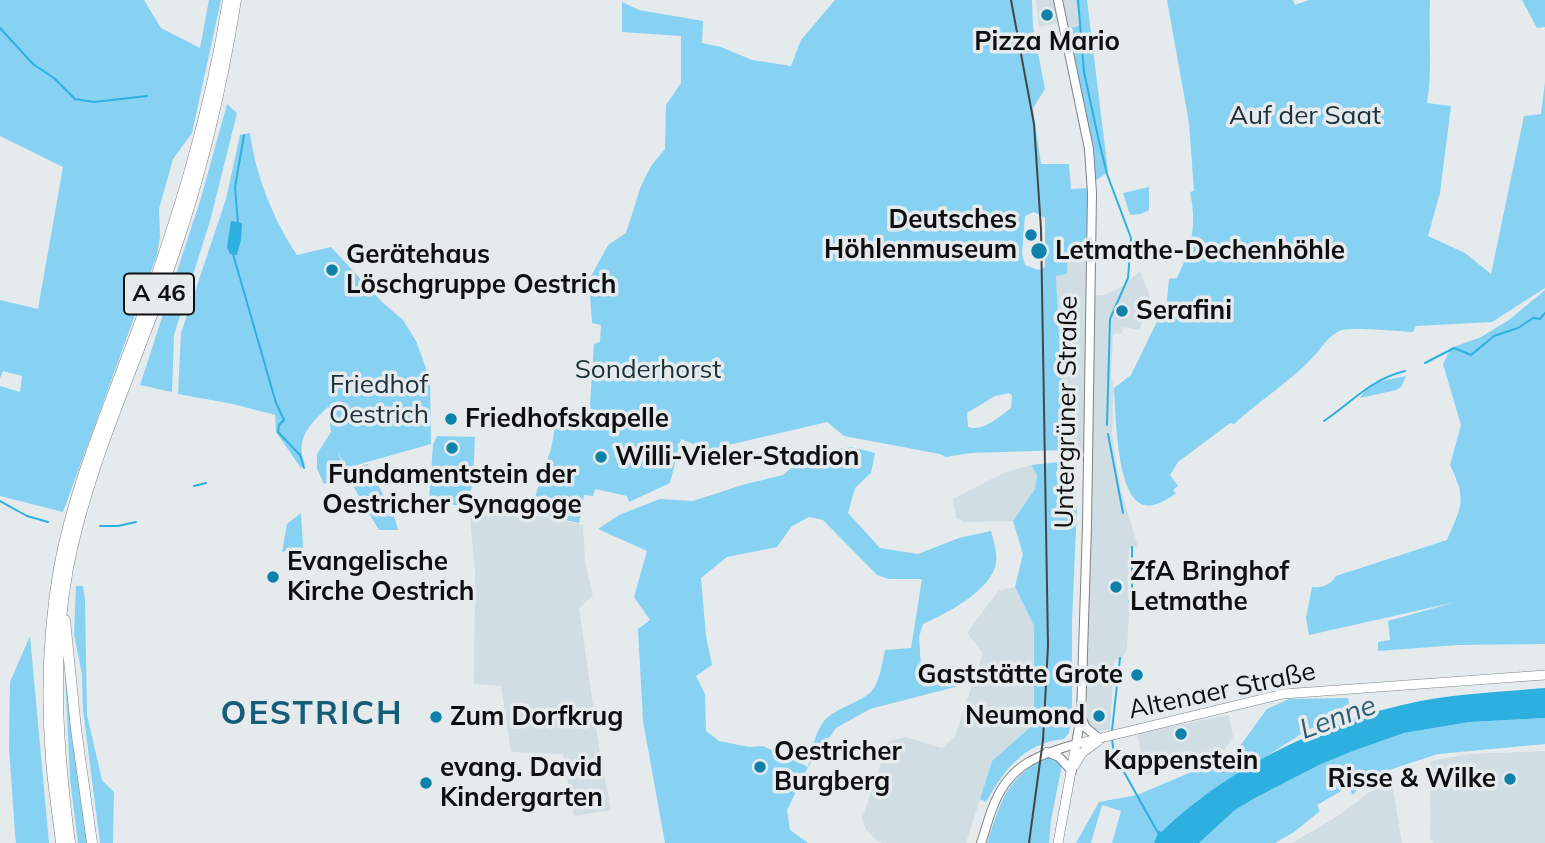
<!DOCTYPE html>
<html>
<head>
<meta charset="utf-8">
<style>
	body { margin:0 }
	canvas { display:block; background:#e5eaed }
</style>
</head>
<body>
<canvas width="1545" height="843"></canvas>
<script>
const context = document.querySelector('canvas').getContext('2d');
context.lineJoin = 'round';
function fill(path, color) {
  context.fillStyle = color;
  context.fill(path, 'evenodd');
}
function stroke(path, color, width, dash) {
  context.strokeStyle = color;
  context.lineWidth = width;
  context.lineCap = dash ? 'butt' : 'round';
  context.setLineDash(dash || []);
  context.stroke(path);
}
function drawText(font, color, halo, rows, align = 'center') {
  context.font = font + ' Mulish,sans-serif';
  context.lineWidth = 7;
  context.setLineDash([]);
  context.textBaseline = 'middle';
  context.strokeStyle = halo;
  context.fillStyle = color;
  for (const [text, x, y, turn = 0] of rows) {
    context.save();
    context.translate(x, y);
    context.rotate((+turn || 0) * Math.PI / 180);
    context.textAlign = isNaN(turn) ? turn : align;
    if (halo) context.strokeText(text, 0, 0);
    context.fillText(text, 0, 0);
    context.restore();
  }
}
const built = new Path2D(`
	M1036,0H1057L1061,22L1039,27Z
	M1063,0H1076L1081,25L1068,29Z
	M1092,251L1095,295H1104L1123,286L1140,271L1151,299L1139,330L1124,327L1122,333L1113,334L1111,375L1114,388L1112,433L1120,486L1138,547L1129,548L1128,593L1130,595L1127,649L1121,661L1115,659L1114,664L1110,730L1092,731L1086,719L1083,461L1065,450L1056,275L1067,274L1068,252Z
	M1031,465L1037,475L1035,489L1013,521L964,522L956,518L953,499L1003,473Z
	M469,507L507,509L583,525L585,562L593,596L579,608L599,747L611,810L574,816L563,754L511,752L501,686L474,684L475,570Z
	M1015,587L1034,626V724L992,761L966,843H883L878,841L866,830L862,818L889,741L906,737L942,748L955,736L983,653L967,633L998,591Z
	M1229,715L1233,737L1225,749L1146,775L1137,733Z
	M1545,751V843H1433L1430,838L1431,761L1470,754Z
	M1391,776L1402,843H1292L1338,816Z`);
const green = new Path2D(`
	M0,0H144L161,28L200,48L209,0H221L192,133L173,159L159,209L160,237L157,255L63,512L0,496V386L20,392L22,376L3,371L0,378V300L38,309L63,167L0,136Z
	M835,0H1032L1033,27L1045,89L1033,108L1041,164H1069L1071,189L1090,188L1089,250L1068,252L1067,274L1056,276L1065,450L971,453L946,457L940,454L844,436L827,422L707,450L681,439L670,483L629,502L627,496L595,489L593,496L584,495L579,523L530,512L551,449L558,410L561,406L592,415L590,404L594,344L600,342L601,325L592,323L589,280L608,245L626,233L641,186L651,166L665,149L666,105L681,83V36L622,32V2L639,10L703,21L702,43L721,47L752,60L791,66L801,40ZM1034,212L1045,218V267L1038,270L1025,265L1022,254L1025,216ZM1009,393L1012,395L1011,408C999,417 983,432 968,427L967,413L995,396Z
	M1076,0H1087L1108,172L1092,183L1068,29L1081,25Z
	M1167,0H1293L1295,5L1309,0H1430C1428,35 1433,68 1427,103L1451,106L1440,193L1428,236L1465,253L1491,274L1524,116L1541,114L1545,82V288L1492,322L1416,326L1413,332C1400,331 1351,327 1342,330C1329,334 1322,348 1314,356C1290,382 1260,400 1234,424L1230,423L1178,462L1170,475L1178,486L1173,490L1176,493C1167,500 1153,509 1141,504C1116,491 1116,414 1114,388L1131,375L1167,301L1169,279L1177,278C1192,247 1197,225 1190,192L1194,191L1189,123Z
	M1522,0H1545V27L1537,28Z
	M227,104L237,113L210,221L174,335L172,392L140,385L201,198Z
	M250,133C255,174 274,221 297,255L331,247L382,302L403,320L416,341L430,379L431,444L346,468L338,452L345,473L324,484L317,469V454L331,432L328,407C309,425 295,438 305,465L301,468L276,432L275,415L233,404L178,394L181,333L226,199L240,135Z
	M1149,187V210L1141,214L1130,215L1123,193Z
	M1545,290V644L1458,645L1378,651V642L1390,640L1388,621L1456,602L1309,635L1306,618L1312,587C1323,588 1330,585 1336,576L1447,540C1462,505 1467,500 1450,465L1461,425L1443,364L1451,348L1481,337L1509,320Z
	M1406,376L1401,387L1396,390L1360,398C1370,380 1388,380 1406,376Z
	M437,436L475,437L473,479L468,506L429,503L433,445Z
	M852,447L875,453L871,473L855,488L848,513L880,548L918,554L959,538L991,531C993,540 998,554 996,563C992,590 946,614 923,624L919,637L921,667L958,674L955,687L870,709L836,728L808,767L787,810L790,830L808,843H665L643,721L638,629L650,620L634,597L647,551L598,529L619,515L660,499L693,501L742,485L783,475L810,452ZM809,517L823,520L877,575L889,579H922L911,648L885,650C882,663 880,682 871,692C861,702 835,708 824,721C814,734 812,752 808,767L763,746L749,747L719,741L706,731L705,694L696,676L712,665L706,636L701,578L727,557L777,547L792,526Z
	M1060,462L1056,473L1060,497L1077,506L1072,621V718L1069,733L1064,739C1024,743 1005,769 986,802L980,799L992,761L1034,724V626L1015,587L1023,554L1013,521L1035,489L1037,475L1031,465Z
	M368,464L395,519L398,530H379L347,476L357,467Z
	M301,513L304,562L301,565L296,548L282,552L287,524Z
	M76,586H83L85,600L87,715L102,780L114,792L113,843H100L83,710L82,674L74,634Z
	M30,636L49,843H16L15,833L9,748L10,682Z
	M64,652L89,843H78L70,779Z
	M1348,698L1352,719L1309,729L1198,800L1161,832L1159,830L1154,843H1112L1121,811L1102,805L1091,843H1076L1099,802L1137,795L1234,754L1267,709L1289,699Z
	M1545,718V744L1438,754L1392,769L1367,784H1361L1353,795L1348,787L1317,805L1320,811L1294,832L1275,843H1199L1235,810L1255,798L1321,764L1353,751L1404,733L1470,722Z
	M1046,757L1054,758L1062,765L1051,820L1049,843H987C1002,800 1004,781 1046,757Z`);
const water = new Path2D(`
	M231,221L242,223L241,240L237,255L230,254L227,247Z
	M1545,688V718L1470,722L1404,733L1353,751L1321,764L1255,798L1235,810L1199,843H1154L1159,830L1161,832C1235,762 1337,714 1438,698C1473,693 1510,691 1545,688Z`);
const stream = new Path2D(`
	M1078,0L1084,72L1098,137L1107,174L1131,238L1128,278L1110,319L1107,425
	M0,28L33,64L54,78L75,99L94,102L147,96
	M238,224L235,187L244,135
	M233,254L276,403L284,420L279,425L278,432L300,455L304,468
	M1425,363L1454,348L1471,355L1494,336L1518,328L1533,318L1540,319L1545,313
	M1324,421C1352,402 1371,379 1405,371
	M1108,434L1123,513
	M194,486L206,483
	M0,501L27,516L48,522
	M100,526H118L136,522
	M1129,602L1132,594V547
	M1112,730L1120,658
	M1112,739L1114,754L1158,833`);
const secondary = new Path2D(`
	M1082,719L1086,728L1100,739
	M1047,752L1059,757L1072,771
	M981,843C986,829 989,815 995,802C1011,764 1040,754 1076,744L1081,716L1087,526L1092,193L1089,149L1058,0`);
const primary = new Path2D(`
	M1074,766L1082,753L1098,741
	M1058,843L1076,744L1283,694L1545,675`);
const highway = new Path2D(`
	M65,620L76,729L92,843
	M61,843C58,815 53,787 51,759C46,695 48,631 59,568C75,482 110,404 140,322C179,214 210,113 228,0
	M70,843C58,751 51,660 68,568C89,460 138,361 173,257C202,173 222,88 236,0`);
const rail = new Path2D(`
	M1011,0L1034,124L1041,229L1048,646L1043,740L1029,843`);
const markers = [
	[1047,15,7,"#0d81a8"],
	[1031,235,7,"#0d81a8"],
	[1039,251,9,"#0d81a8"],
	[332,270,7,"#0d81a8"],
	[1122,311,7,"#0d81a8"],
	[451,419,7,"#0d81a8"],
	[452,448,7,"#0d81a8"],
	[601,457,7,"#0d81a8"],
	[273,577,7,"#0d81a8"],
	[1116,587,7,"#0d81a8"],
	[1137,675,7,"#0d81a8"],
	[1099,716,7,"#0d81a8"],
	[436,717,7,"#0d81a8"],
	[1181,734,7,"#0d81a8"],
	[760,767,7,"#0d81a8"],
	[1510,779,7,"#0d81a8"],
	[426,783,7,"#0d81a8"]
];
const shields = [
	[159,294,70]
];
const shieldNames = [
	["A 46",159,294]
];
const poiNames = [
	["Pizza Mario",1047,42,"center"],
	["Deutsches",1017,220,"right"],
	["Höhlenmuseum",1017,250,"right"],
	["Letmathe-Dechenhöhle",1055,251],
	["Gerätehaus",346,255],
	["Löschgruppe Oestrich",346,285],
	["Serafini",1136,311],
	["Friedhofskapelle",465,419],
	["Willi-Vieler-Stadion",615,457],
	["Fundamentstein der",452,475,"center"],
	["Oestricher Synagoge",452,505,"center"],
	["Evangelische",287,562],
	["Kirche Oestrich",287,592],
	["ZfA Bringhof",1130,572],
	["Letmathe",1130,602],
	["Gaststätte Grote",1123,675,"right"],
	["Neumond",1085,716,"right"],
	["Zum Dorfkrug",450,717],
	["Oestricher",774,752],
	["Burgberg",774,782],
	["Kappenstein",1181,761,"center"],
	["evang. David",440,768],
	["Kindergarten",440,798],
	["Risse & Wilke",1496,779,"right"]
];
const parkNames = [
	["Auf der Saat",1305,116],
	["Sonderhorst",648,370],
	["Friedhof",379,385],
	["Oestrich",379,415]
];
const streetNames = [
	["Untergrüner Straße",1067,412,-89],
	["Altenaer Straße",1222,691,-12]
];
const waterNames = [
	["Lenne",1338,718,-20]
];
const districtNames = [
	["OESTRICH",312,714]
];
fill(built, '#d0dde3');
fill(green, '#87d1f3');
fill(water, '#2db0e0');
stroke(stream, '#2db0e0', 2);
stroke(secondary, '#7d8284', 10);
stroke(primary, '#7d8284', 10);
stroke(highway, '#7d8284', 11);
stroke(secondary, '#fff', 8);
stroke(primary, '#fff', 9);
stroke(highway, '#fff', 10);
stroke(rail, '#434647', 2);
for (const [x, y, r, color] of markers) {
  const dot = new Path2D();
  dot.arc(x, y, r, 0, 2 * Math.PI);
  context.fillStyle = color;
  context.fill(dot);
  stroke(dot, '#e5eaed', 2.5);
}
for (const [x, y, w] of shields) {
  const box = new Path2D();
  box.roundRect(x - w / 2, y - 20.5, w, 41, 5);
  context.fillStyle = '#e5eaed';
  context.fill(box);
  stroke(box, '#0d0f10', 2);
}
drawText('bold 24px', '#0d0f10', null, shieldNames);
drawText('bold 26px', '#0d0f10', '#e5eaed', poiNames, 'left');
drawText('26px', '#1b3039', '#e5eaed', parkNames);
drawText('26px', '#0d0f10', '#e5eaed', streetNames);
drawText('italic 28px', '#2d5e73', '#e5eaed', waterNames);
context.letterSpacing = '2px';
drawText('bold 33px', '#145c77', '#e5eaed', districtNames);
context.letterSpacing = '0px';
</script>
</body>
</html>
